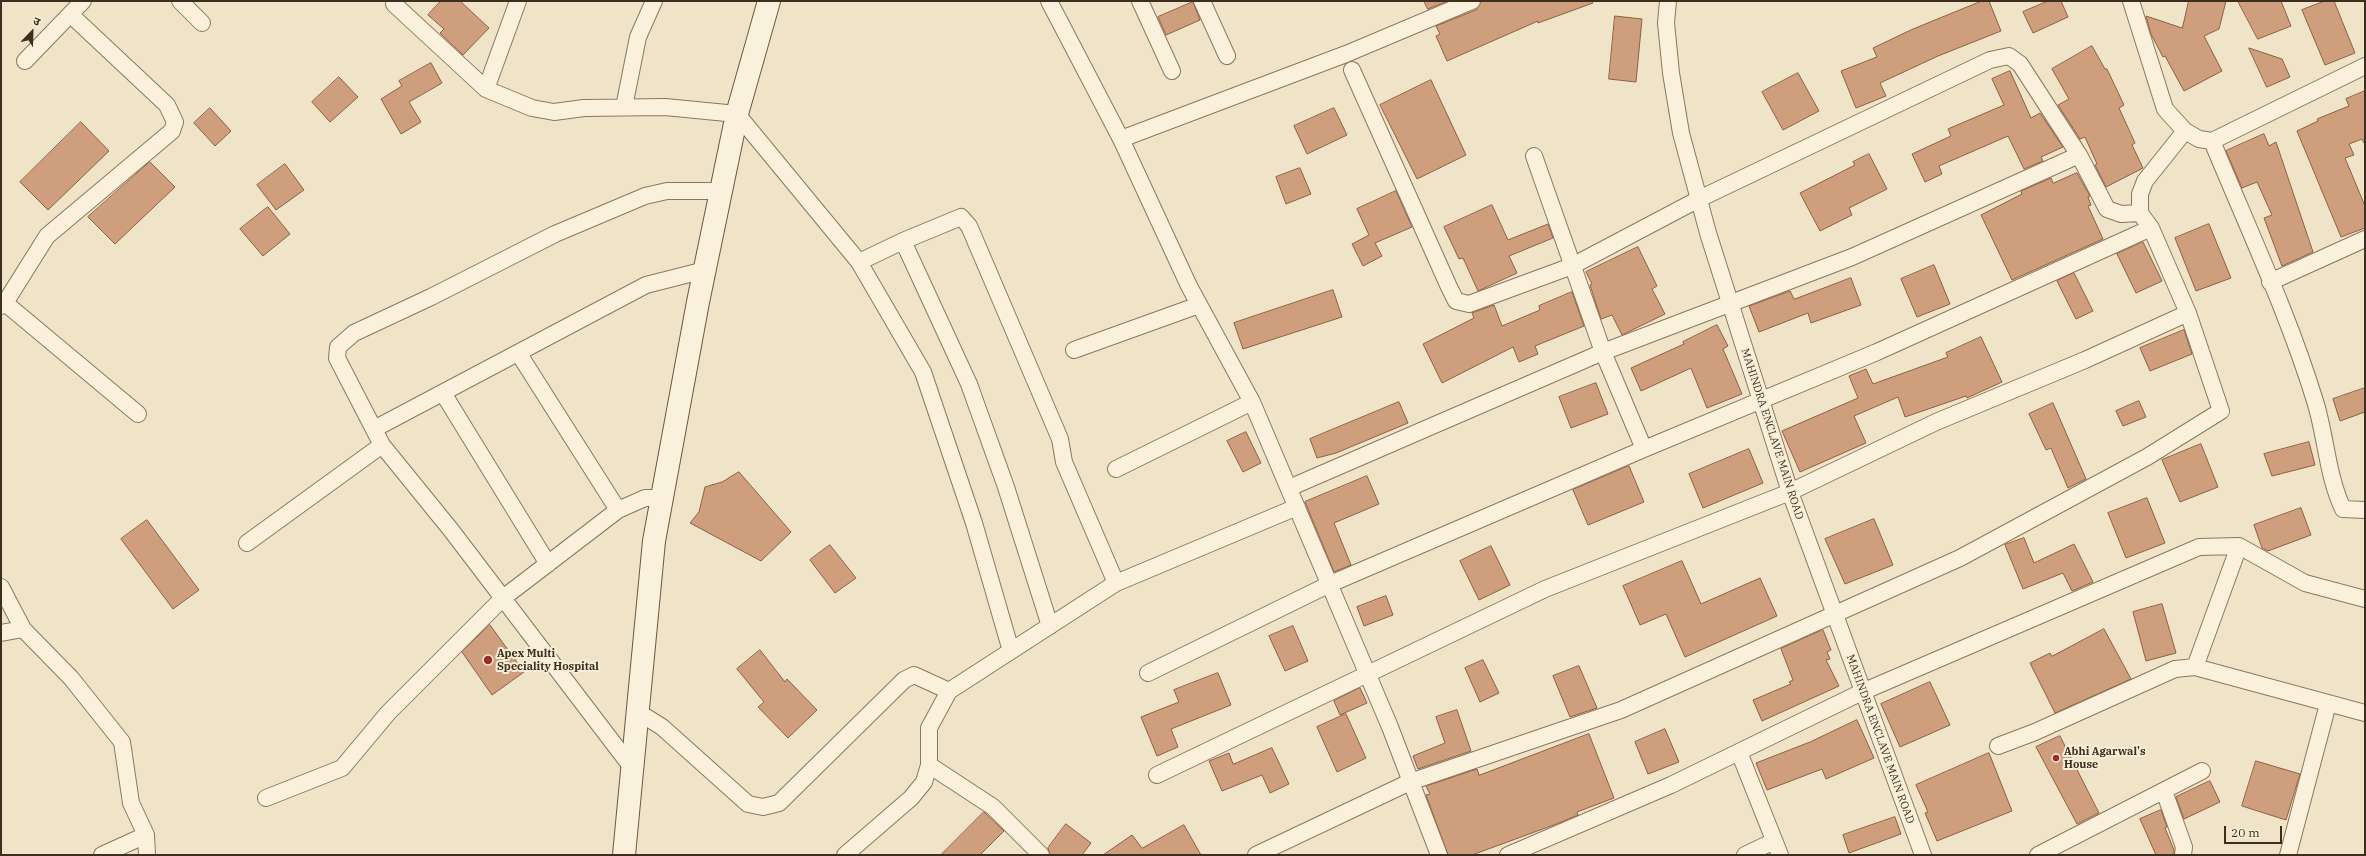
<!DOCTYPE html>
<html>
<head>
<meta charset="utf-8">
<style>
	body { margin:0 }
	#map { position:relative; width:2366px; height:856px; overflow:hidden; background:#f0e4c8; font-family:"IBM Plex Serif","Noto Sans Devanagari",serif }
	canvas { display:block }
	.frame { position:absolute; inset:0; border:2px solid #3d2e20; pointer-events:none }
	.north { position:absolute; left:12px; top:12px; width:40px; height:40px; -webkit-text-stroke:3px #f7eed8; paint-order:stroke; rotate:23deg; font-size:11px; font-weight:700; line-height:16px; text-align:center; color:#3d2e20 }
	.north::after { content:''; display:block; margin:auto; width:14px; height:18px; background:#3d2e20; clip-path:polygon(50% 0,100% 100%,50% 72%,0 100%) }
	.scale { position:absolute; left:2224px; top:826px; width:58px; height:18px; box-sizing:border-box; border:2px solid #3d2e20; border-top:0; padding-left:5px; font-size:12px; line-height:14px; white-space:nowrap; color:#3d2e20; -webkit-text-stroke:3px #f7eed8; paint-order:stroke }
</style>
</head>
<body>
<div id="map">
<canvas width="2366" height="856"></canvas>
<div class="frame"></div>
<div class="north">उ</div>
<div class="scale">20 m</div>
</div>
<script>
const context = document.querySelector('canvas').getContext('2d');
context.lineJoin = 'round';
function fill(path, color) {
  context.fillStyle = color;
  context.fill(path, 'evenodd');
}
function stroke(path, color, width, dash) {
  context.strokeStyle = color;
  context.lineWidth = width;
  context.lineCap = dash ? 'butt' : 'round';
  context.setLineDash(dash || []);
  context.stroke(path);
}
function drawText(font, color, halo, rows, align = 'center') {
  context.font = font + ' "IBM Plex Serif",serif';
  context.lineWidth = 4;
  context.setLineDash([]);
  context.textBaseline = 'middle';
  context.strokeStyle = halo;
  context.fillStyle = color;
  for (const [text, x, y, turn = 0] of rows) {
    context.save();
    context.translate(x, y);
    context.rotate((+turn || 0) * Math.PI / 180);
    context.textAlign = isNaN(turn) ? turn : align;
    if (halo) context.strokeText(text, 0, 0);
    context.fillText(text, 0, 0);
    context.restore();
  }
}
const building = new Path2D(`
	M441,1H460L489,28L463,55L440,33L444,29L428,15Z
	M1424,1H1448L1428,9Z
	M1481,1H1592L1593,3L1538,23V21L1447,61L1436,36L1440,34L1436,26L1476,10Z
	M1982,1H1989L2001,31L1938,56L1880,83L1886,96L1856,108L1841,71L1877,57L1873,48L1913,29Z
	M2048,1H2061L2068,17L2033,33L2023,12Z
	M2189,1H2226L2219,29L2204,36L2222,71L2184,91L2165,56L2163,57L2151,34L2146,16L2182,28Z
	M2238,1H2281L2291,26L2258,39Z
	M2325,1H2334L2355,53L2325,65L2302,10Z
	M1193,2L1200,20L1166,35L1158,17Z
	M1615,16L1642,19L1636,82L1609,79Z
	M2092,46L2105,69H2107L2124,105L2119,108L2135,143L2132,145L2143,168L2106,187L2095,165L2097,164L2085,137L2080,139L2058,105L2069,99L2052,69Z
	M2249,48L2282,59L2290,77L2267,87Z
	M431,63L442,83L409,102L421,122L401,134L381,99L402,86L399,81Z
	M2010,71L2031,118L2040,113L2063,147L2041,157L2043,161L2024,169L2008,136L1939,166L1942,174L1925,182L1912,154L1951,136L1948,129L2004,105L1992,79Z
	M1798,73L1819,111L1783,130L1762,92Z
	M339,77L358,97L330,122L312,102Z
	M1431,80L1466,155L1417,179L1380,105Z
	M2365,91V145L2362,139L2349,144L2354,155L2345,158L2365,206V228L2341,237L2297,131L2318,121L2317,119L2349,106L2346,99Z
	M210,108L231,131L215,146L194,123Z
	M1334,108L1347,135L1307,154L1294,126Z
	M81,122L109,151L48,210L20,182Z
	M2264,134L2269,146L2276,142L2313,252L2282,266L2264,218L2272,215L2257,182L2242,188L2226,151Z
	M1869,154L1887,189L1849,208L1852,215L1820,231L1800,193L1855,165L1853,162Z
	M150,162L175,187L115,244L88,217Z
	M285,164L304,190L276,210L257,185Z
	M1300,168L1311,194L1286,204L1276,177Z
	M2077,173L2090,196L2088,197L2091,205L2088,206L2103,239L2012,280L1981,215L2022,194L2021,191L2051,178L2053,183Z
	M1396,191L1412,227L1375,243L1382,256L1363,266L1352,244L1369,235L1357,209Z
	M1492,205L1508,240L1548,224L1553,238L1509,256L1517,273L1478,291L1463,258L1459,259L1444,227Z
	M268,207L290,234L263,256L240,229Z
	M2209,224L2231,278L2196,291L2175,238Z
	M2143,242L2162,281L2136,293L2117,254Z
	M1638,247L1657,286L1652,289L1665,314L1622,335L1612,315L1601,319L1590,285L1592,284L1586,272Z
	M1934,265L1950,304L1917,317L1901,279Z
	M2074,273L2093,311L2076,319L2057,281Z
	M1851,278L1861,305L1811,323L1808,313L1759,332L1749,306L1790,291L1794,299Z
	M1333,290L1342,317L1243,349L1234,323Z
	M1572,292L1584,326L1535,346L1538,354L1519,362L1513,347L1442,383L1423,344L1474,318L1472,313L1494,305L1502,326L1540,310L1539,306Z
	M1717,325L1728,346L1723,349L1742,394L1707,408L1691,368L1641,391L1631,368L1684,344L1683,342Z
	M2184,330L2192,354L2150,371L2140,348Z
	M1981,337L2002,382L1967,398L1966,396L1905,417L1898,397L1854,416L1866,443L1800,472L1782,431L1858,398L1849,376L1866,369L1873,384L1948,357L1946,353Z
	M1596,383L1608,414L1571,428L1559,397Z
	M2365,388V412L2340,421L2333,399Z
	M2139,401L2146,417L2123,426L2116,411Z
	M1399,402L1408,423L1336,453L1317,458L1310,439Z
	M2053,403L2086,479L2068,488L2051,448L2046,450L2029,414Z
	M1246,432L1261,463L1243,472L1227,441Z
	M2309,442L2315,465L2272,476L2264,454Z
	M2201,444L2218,487L2180,502L2162,460Z
	M1749,449L1763,483L1703,508L1689,474Z
	M1629,466L1644,502L1588,525L1573,490Z
	M739,472L791,532L761,561L690,523L699,512L705,487L722,482Z
	M1367,476L1379,504L1334,523L1351,565L1334,572L1305,502Z
	M2147,498L2165,543L2126,558L2108,513Z
	M2301,508L2311,535L2268,551L2262,548L2254,525Z
	M1874,519L1893,565L1845,584L1825,539Z
	M147,520L199,590L173,609L121,539Z
	M2024,538L2034,563L2074,544L2093,582L2072,591L2063,573L2023,589L2005,545Z
	M830,545L856,578L835,593L810,560Z
	M1491,546L1510,585L1479,600L1460,561Z
	M1682,561L1701,604L1760,578L1777,616L1685,657L1666,614L1640,625L1623,586Z
	M1386,596L1393,615L1364,626L1357,607Z
	M2162,604L2176,653L2146,661L2133,612Z
	M490,625L524,672L492,695L462,652Z
	M1293,626L1308,661L1285,671L1269,636Z
	M2104,629L2131,679L2055,713L2030,663L2050,653L2052,656Z
	M1823,630L1831,650L1827,652L1830,659L1826,660L1839,686L1762,721L1753,700L1791,684L1789,682L1793,680L1781,649Z
	M760,650L785,682L787,679L817,710L788,738L758,707L764,702L737,669Z
	M1483,660L1499,693L1480,702L1465,668Z
	M1579,666L1597,708L1570,717L1553,676Z
	M1218,673L1231,705L1171,729L1178,747L1157,756L1141,717L1179,702L1174,690Z
	M1930,682L1950,725L1900,747L1881,704Z
	M1360,688L1367,703L1340,715L1334,701Z
	M1457,710L1471,751L1418,769L1413,756L1445,743L1436,717Z
	M1346,714L1366,758L1337,772L1317,727Z
	M1857,720L1874,758L1826,779L1822,769L1767,790L1756,763L1810,742Z
	M1665,729L1679,762L1648,774L1635,742Z
	M1589,734L1614,798L1577,812L1578,815L1559,823L1472,855H1448L1426,795L1430,794L1426,786L1477,769L1479,775Z
	M2060,736L2099,813L2077,824L2036,747Z
	M1272,748L1289,784L1270,793L1262,775L1222,791L1209,761L1229,753L1233,764Z
	M1989,753L2012,811L1937,841L1925,813L1928,812L1916,785Z
	M2256,761L2300,774L2286,820L2242,806Z
	M2210,781L2220,802L2184,819L2176,797Z
	M2161,810L2167,827L2165,828L2174,850V855H2156L2140,819Z
	M984,812L1004,831L980,855H941Z
	M1895,817L1901,834L1849,853L1843,835Z
	M1066,824L1091,843L1082,855H1050L1048,848Z
	M1184,825L1201,855H1103L1132,835L1142,848Z`);
const street = new Path2D(`
	M180,1L202,23
	M1049,1L1121,139L1189,286L1252,402L1390,727L1439,855
	M1140,1L1172,71
	M1202,1L1227,56
	M1668,1L1666,23L1671,73L1681,133L1708,233L1790,492L1923,855
	M2131,1L2165,109L2185,131L2199,139L2212,141C2247,226 2288,313 2315,401C2326,436 2327,475 2343,509L2365,510
	M394,4L486,89L532,108L554,112L584,108L665,107L737,114L859,262L923,372L974,523L1011,651
	M25,61L83,1
	M1352,70L1449,287L1456,301L1469,304L1572,266L1699,199L1990,60L2009,56L2020,64L2079,155L2107,209L2121,214L2140,213
	M486,89L518,1
	M624,107L638,37L654,1
	M1121,139L1346,54L1472,1
	M2212,141L2365,66
	M1534,156L1603,352L1644,449
	M903,241L969,384L1006,487L1050,626
	M859,262L903,241L961,217L969,226L1060,439L1064,462L1116,583
	M2270,282L2365,239
	M5,303L138,414
	M1,306L5,303L47,236L172,131L175,122L167,105L71,15
	M1074,350L1199,305
	M443,393L548,564
	M374,429L646,285L705,270
	M1116,469L1252,402
	M1289,488L1603,352L1852,257L2079,155
	M618,510L645,498H662
	M247,543L382,445
	M1,587L23,629L71,678L122,742L131,803L146,835L147,855
	M1,633L23,629
	M2195,667L2239,546
	M1148,673L1330,584L1644,449L1877,352L2151,228
	M638,712L662,727L748,804L763,807L779,803L904,680L914,675L949,691
	M1998,746L2035,732L2175,669L2195,667L2365,713
	M1739,752L1780,855
	M929,765L993,807L1041,855
	M633,769L451,530L382,445L337,358L338,347L354,333L431,297L555,234L645,196L667,191H721
	M1157,775L1545,589L1790,492L1936,422L2085,360L2188,313
	M2164,791L2184,847L2183,855
	M266,798L342,768L388,713L503,598L618,510L519,354
	M102,855L146,835
	M845,855L911,798L924,782L929,765V728L949,691L1116,583L1297,507
	M1256,855L1410,782L1621,710L1960,558L2147,457L2221,411L2188,313L2151,228L2140,213V194L2145,181L2185,131
	M1508,855L1671,785L1862,692L2199,547L2239,546L2305,583L2365,599
	M1745,855L1774,841
	M2038,855L2202,771
	M2288,855L2328,704`);
const secondary = new Path2D(`
	M624,855L654,541L698,302L721,191L737,114L769,1`);
const markers = [
	[488,660,5,"#9e2a2b"],
	[2056,758,4,"#9e2a2b"]
];
const streetNames = [
	["MAHINDRA ENCLAVE MAIN ROAD",1772,434,72],
	["MAHINDRA ENCLAVE MAIN ROAD",1880,739,70]
];
const poiNames = [
	["Apex Multi",497,654],
	["Speciality Hospital",497,667],
	["Abhi Agarwal's",2064,752],
	["House",2064,765]
];
fill(building, '#cf9f7d');
stroke(building, '#8d5f41', 1);
stroke(street, '#8d765c', 18);
stroke(secondary, '#6f573f', 24);
stroke(street, '#faf1dc', 16);
stroke(secondary, '#faf1dc', 22);
for (const [x, y, r, color] of markers) {
  const dot = new Path2D();
  dot.arc(x, y, r, 0, 2 * Math.PI);
  context.fillStyle = color;
  context.fill(dot);
  stroke(dot, '#f7eed8', 1.5);
}
drawText('11px', '#3d2e20', '#f7eed8', streetNames);
drawText('bold 11px', '#3d2e20', '#f7eed8', poiNames, 'left');
</script>
</body>
</html>
